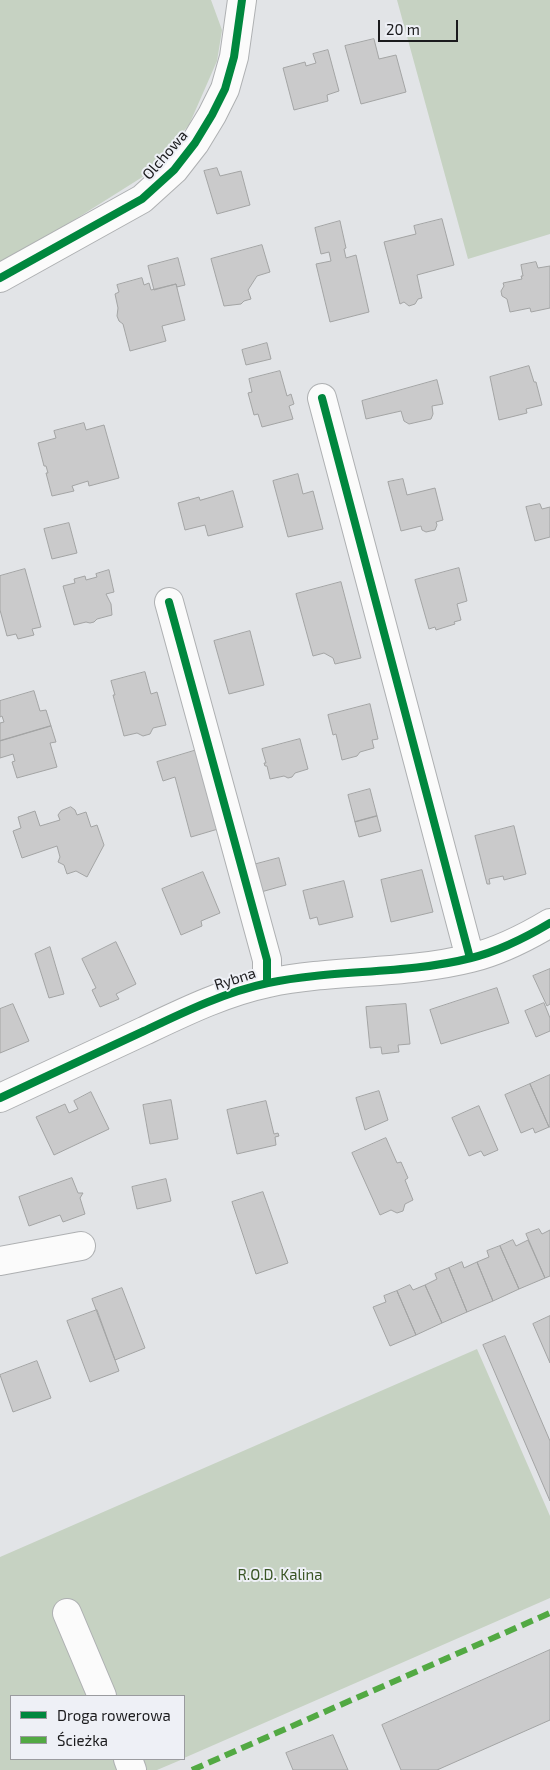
<!DOCTYPE html>
<html>
<head>
<meta charset="utf-8">
<style>
	body { margin:0 }
	#map { position:relative; width:550px; height:1770px; overflow:hidden; background:#e2e4e7; font-family:"Exo 2",sans-serif }
	canvas { display:block }
	.legend { position:absolute; left:10px; top:1695px; width:175px; height:65px; box-sizing:border-box; background:#eef0f6; border:1px solid #9a9b9f; margin:0; padding:6px 9px; list-style:none; font-size:15px; color:#1b1b1d }
	.legend li { display:flex; align-items:center; gap:10px; height:25px }
	.legend b { width:25px; border:1px solid #9a9b9f }
	.scale { position:absolute; left:378px; top:20px; width:80px; height:22px; box-sizing:border-box; border:2px solid #1b1b1d; border-top:0; padding-left:6px; font-size:15px; line-height:18px; white-space:nowrap; color:#1b1b1d; -webkit-text-stroke:4px #eef0f6; paint-order:stroke }
</style>
</head>
<body>
<div id="map">
<canvas width="550" height="1770"></canvas>
<ul class="legend">
<li><b style="height:6px;background:#00873e"></b>Droga rowerowa</li>
<li><b style="height:6px;background:#52a943"></b>Ścieżka</li>
</ul>
<div class="scale">20 m</div>
</div>
<script>
const context = document.querySelector('canvas').getContext('2d');
context.lineJoin = 'round';
function fill(path, color) {
  context.fillStyle = color;
  context.fill(path, 'evenodd');
}
function stroke(path, color, width, dash) {
  context.strokeStyle = color;
  context.lineWidth = width;
  context.lineCap = dash ? 'butt' : 'round';
  context.setLineDash(dash || []);
  context.stroke(path);
}
function drawText(font, color, halo, rows, align = 'center') {
  context.font = font + ' "Exo 2",sans-serif';
  context.lineWidth = 4;
  context.setLineDash([]);
  context.textBaseline = 'middle';
  context.strokeStyle = halo;
  context.fillStyle = color;
  for (const [text, x, y, turn = 0] of rows) {
    context.save();
    context.translate(x, y);
    context.rotate((+turn || 0) * Math.PI / 180);
    context.textAlign = isNaN(turn) ? turn : align;
    if (halo) context.strokeText(text, 0, 0);
    context.fillText(text, 0, 0);
    context.restore();
  }
}
const green = new Path2D(`
	M0,0H211L222,30L217,61L189,125L144,176L44,239L0,263Z
	M397,0H550V234L468,259Z
	M477,1349L550,1516V1598L184,1758V1696H11V1759H183L157,1770H0V1557Z`);
const building = new Path2D(`
	M374,39L379,59L396,55L406,92L361,104L345,46Z
	M328,50L339,91L327,95L328,101L294,110L283,68L305,62L306,66L316,63L313,54Z
	M217,168L220,176L241,171L250,205L217,214L204,171Z
	M442,219L454,265L417,275L422,298L418,299L415,304L409,306L404,302L400,304L384,242L416,234L414,226Z
	M340,221L346,248L344,249L346,258L356,255L369,312L330,322L316,264L331,261L329,252L321,254L315,228Z
	M262,245L270,272L257,276L248,290L251,299L244,301L241,304L224,306L211,259Z
	M178,258L185,285L177,287L176,284L154,290L148,266Z
	M536,262L538,268L550,266V308L531,312L530,308L510,312L507,299L502,296L501,291L504,286L503,283L522,279L521,276H523L521,265Z
	M142,278L144,285L149,283L151,290L176,284L185,320L162,326L166,341L130,351L123,324L119,321L117,316L118,308L115,294L119,292L117,285Z
	M267,343L271,359L246,365L242,350Z
	M529,366L534,382H536L542,405L526,409L527,413L499,420L490,377Z
	M280,371L287,396L291,394L294,404L289,406L293,419L262,427L258,414L254,415L248,393L252,392L249,379Z
	M437,380L443,404L432,406L433,414L431,419L409,424L404,421L401,411L366,419L362,401Z
	M84,423L86,430L104,425L119,478L89,486L88,481L72,486L74,491L52,496L46,473H48L46,466H44L38,443L56,438L54,431Z
	M298,474L303,494L313,491L323,529L288,537L273,481Z
	M403,479L407,495L435,488L443,520L436,522L437,525L435,530L426,532L422,530L421,526L401,531L388,482Z
	M233,491L243,527L208,536L205,525L185,530L178,503L199,497L200,500Z
	M540,504L542,509L550,507V537L535,541L526,507Z
	M69,523L77,553L52,559L44,529Z
	M459,568L467,601L457,604L461,620L454,622L455,624L436,630L435,627L429,629L415,580Z
	M25,569L41,627L32,629L34,635L18,639L16,634L7,636L0,610V576Z
	M109,570L114,592L106,594L111,604L112,615L97,619L94,622L90,623L86,622L74,625L63,586L75,583L74,579L85,576L86,580L97,577L96,574Z
	M341,582L361,658L335,664L333,658L324,653L313,656L296,594Z
	M250,631L264,685L229,694L214,641Z
	M145,672L151,694L157,692L166,725L153,728L150,734L143,736L137,733L124,736L113,695H115L111,681Z
	M34,691L40,711L46,710L51,726L0,741V723L4,722L2,716L0,717V701Z
	M370,704L378,739L372,740L374,748L360,752L357,756L342,760L336,734L333,735L328,715Z
	M51,726L56,742L50,743L57,767L17,778L12,762L15,761L13,754L0,758V741Z
	M300,739L308,769L295,773L292,777L288,778L284,776L270,779L267,766H265L264,763H266L262,749Z
	M197,750L218,829L191,837L175,777L163,781L157,762Z
	M370,789L377,816L355,822L348,795Z
	M71,807L75,810L77,815L86,812L91,827L97,825L104,845L87,877L76,871L67,874L64,865L58,862L60,857L57,846L22,858L13,831L21,828L18,817L35,811L40,826L60,820L58,815L61,811Z
	M377,816L381,831L359,837L355,822Z
	M514,826L526,874L504,880L503,876L489,879L490,884H487L475,836Z
	M279,858L286,885L261,892L253,865Z
	M422,870L433,912L391,922L381,880Z
	M203,872L220,913L201,921L202,926L181,935L162,889Z
	M344,881L353,917L319,925L317,917L310,919L303,891Z
	M116,942L136,984L116,994L119,999L100,1007L92,990L96,988L82,959Z
	M50,947L64,994L49,998L35,954Z
	M550,969V1004L547,1006L533,976Z
	M497,988L509,1023L441,1044L430,1010Z
	M544,1003L550,1018V1031L536,1037L525,1011Z
	M13,1004L29,1041L0,1053V1009Z
	M406,1004L410,1044L398,1045L399,1052L382,1054L381,1047L370,1048L366,1007Z
	M550,1075V1127H549L530,1084Z
	M530,1084L549,1127L535,1133L533,1128L521,1133L505,1095Z
	M379,1091L388,1120L365,1130L356,1098Z
	M91,1092L109,1129L54,1155L36,1117L65,1104L69,1113L78,1109L74,1101Z
	M171,1100L178,1139L150,1144L143,1105Z
	M266,1101L274,1134L278,1133L279,1136L275,1137L276,1145L237,1154L227,1110Z
	M479,1106L498,1150L484,1156L481,1151L469,1156L452,1118Z
	M386,1138L397,1163L401,1162L408,1178L405,1180L413,1200L405,1204L403,1211L397,1213L391,1210L380,1215L352,1153Z
	M72,1178L78,1193H83L80,1198L85,1214L63,1222L60,1215L29,1226L19,1197Z
	M166,1179L171,1201L137,1209L132,1187Z
	M263,1192L288,1263L256,1274L232,1202Z
	M539,1229L542,1234L550,1230V1276L545,1278L526,1234Z
	M513,1240L516,1246L528,1240L545,1278L519,1289L500,1246Z
	M500,1246L519,1289L493,1301L477,1262L489,1257L487,1251Z
	M462,1262L464,1268L477,1262L493,1301L467,1312L449,1268Z
	M449,1268L467,1312L442,1323L425,1285L437,1279L435,1274Z
	M410,1285L413,1290L425,1285L442,1323L416,1335L397,1291Z
	M122,1288L145,1348L115,1360L92,1299Z
	M397,1291L416,1335L390,1346L373,1307L386,1302L384,1296Z
	M97,1310L119,1371L90,1382L67,1321Z
	M550,1316V1363L533,1324Z
	M505,1336L550,1441V1501L483,1345Z
	M37,1361L51,1398L13,1412L0,1375Z
	M550,1650V1720L437,1770H401L382,1725Z
	M333,1735L348,1770H293L286,1753Z`);
const minor = new Path2D(`
	M0,278L142,199L174,170L195,143L212,115L225,89L234,57L242,0
	M322,398L470,958
	M169,602L267,960V983
	M0,1098C48,1076 96,1053 144,1031C184,1012 225,992 268,983C334,969 404,975 471,958C499,951 525,938 550,923
	M0,1261L81,1246
	M67,1613L102,1696
	M128,1759L132,1770`);
const quiet = new Path2D(`
	M192,1770L550,1613`);
const cycleway = new Path2D(`
	M0,278L142,199L174,170L195,143L212,115L225,89L234,57L242,0
	M322,398L470,958
	M169,602L267,960V983
	M0,1098C48,1076 96,1053 144,1031C184,1012 225,992 268,983C334,969 404,975 471,958C499,951 525,938 550,923`);
const streetNames = [
	["Olchowa",165,155,-49],
	["Rybna",235,979,-18]
];
const parkNames = [
	["R.O.D. Kalina",280,1575]
];
fill(green, '#c6d2c2');
fill(building, '#cacacb');
stroke(building, '#a3a4a4', 1);
stroke(minor, '#aeb0b2', 30);
stroke(minor, '#fbfbfb', 28);
stroke(quiet, '#52a943', 6, [12, 6]);
stroke(cycleway, '#00873e', 8);
drawText('15px', '#1b1b1d', '#eef0f6', streetNames);
drawText('15px', '#3a5525', '#eef0f6', parkNames);
</script>
</body>
</html>
